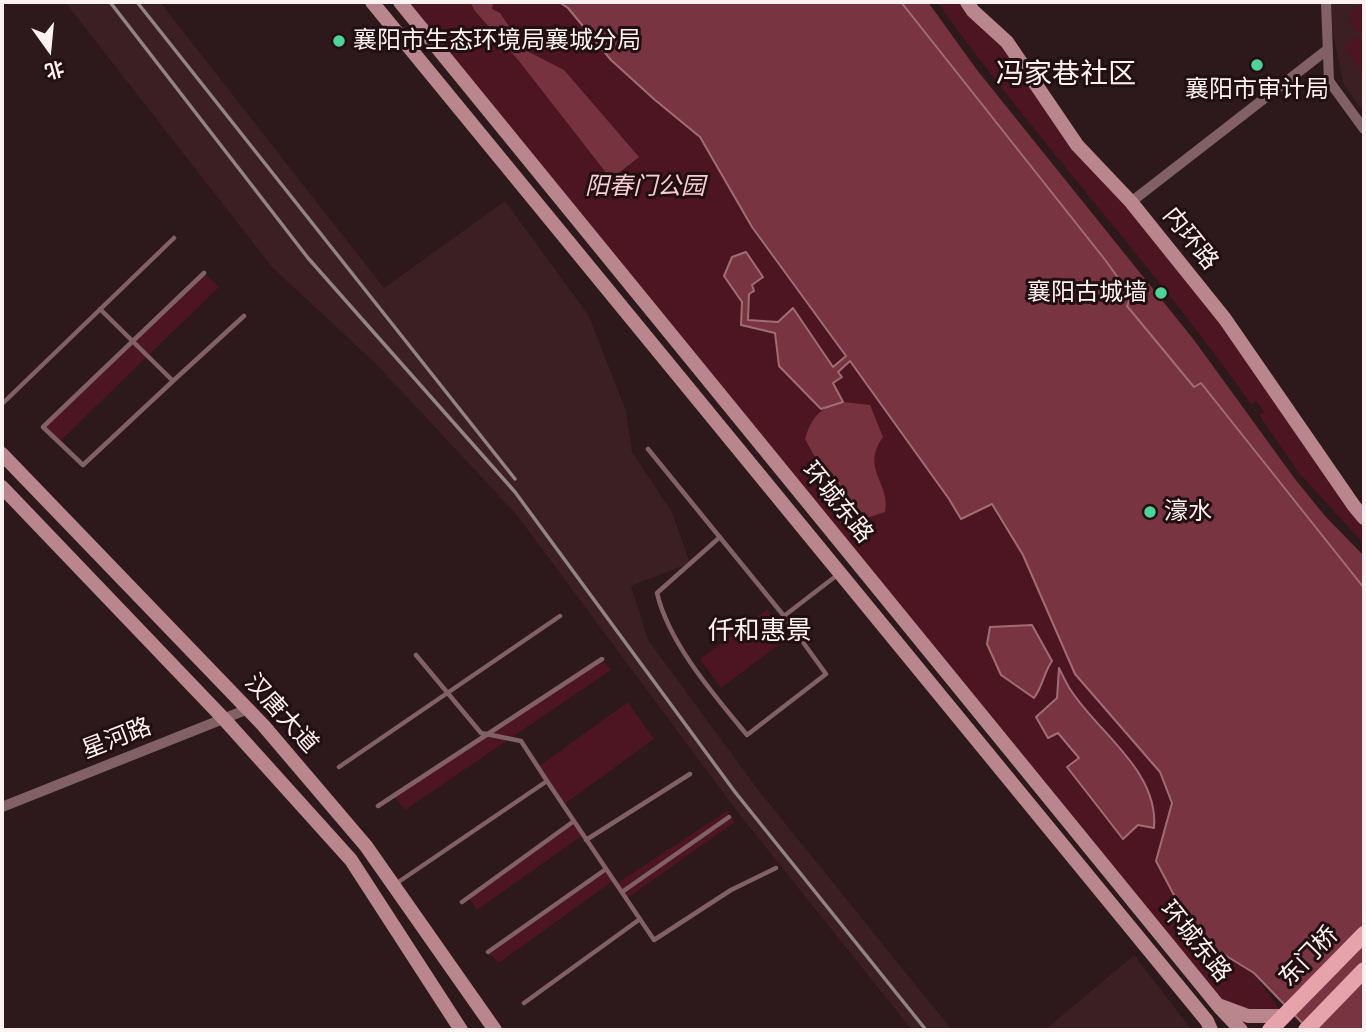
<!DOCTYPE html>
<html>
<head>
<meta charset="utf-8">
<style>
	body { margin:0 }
	#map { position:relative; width:1366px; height:1032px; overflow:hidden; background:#2d181b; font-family:Bitter,"Noto Sans SC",serif }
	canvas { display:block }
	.frame { position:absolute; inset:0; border:4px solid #fdf1f2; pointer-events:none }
	.north { position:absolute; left:14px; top:14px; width:70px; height:70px; -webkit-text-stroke:5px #220f12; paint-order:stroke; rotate:165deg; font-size:19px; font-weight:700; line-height:28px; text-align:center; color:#fdf1f2 }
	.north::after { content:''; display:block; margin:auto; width:24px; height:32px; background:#fdf1f2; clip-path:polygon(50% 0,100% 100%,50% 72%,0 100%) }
</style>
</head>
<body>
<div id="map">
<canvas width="1366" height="1032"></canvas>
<div class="frame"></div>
<div class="north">北</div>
</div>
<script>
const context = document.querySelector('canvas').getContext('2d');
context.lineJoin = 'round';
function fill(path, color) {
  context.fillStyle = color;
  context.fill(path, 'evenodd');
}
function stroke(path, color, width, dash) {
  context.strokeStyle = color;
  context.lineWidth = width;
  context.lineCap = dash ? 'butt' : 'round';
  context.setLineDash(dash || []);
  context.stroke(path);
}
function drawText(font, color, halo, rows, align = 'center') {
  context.font = font + ' Bitter,"Noto Sans SC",serif';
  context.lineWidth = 6;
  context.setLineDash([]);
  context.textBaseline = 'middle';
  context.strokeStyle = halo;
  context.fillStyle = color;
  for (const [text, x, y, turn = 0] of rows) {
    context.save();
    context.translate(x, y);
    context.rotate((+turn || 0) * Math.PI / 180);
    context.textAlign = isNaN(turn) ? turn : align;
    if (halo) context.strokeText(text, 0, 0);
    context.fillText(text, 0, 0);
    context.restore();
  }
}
const built = new Path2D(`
	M65,2H160L384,288L505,201L589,316L626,411L632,452L672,512L690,563L631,586L648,640L759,791L952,1030H912L736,810L516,514L376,364L272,267Z
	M1327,2H1364V113L1343,83Z
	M1134,955L1192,1030H1045Z`);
const green = new Path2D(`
	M400,2H559L568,8L611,60L655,100L700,137L752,227L949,499L961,519L992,504L1142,751L1160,772L1172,803L1156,861L1215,949L1254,973L1284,1016L1217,1005Z
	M937,2H967L1007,42L1077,145L1131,202L1364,518V544L1299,473L1259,415L1264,412L1256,401L1251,404C1153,265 1036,140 937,2Z
	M1361,2H1364V37L1349,23L1353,19L1349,15Z
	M1356,36L1364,44V75L1344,46Z
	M204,273L219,287L59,442L43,427Z
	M767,609L788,638L721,688L700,659Z
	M602,659L611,670L405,810L394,796Z
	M628,702L654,739L563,805L538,767Z
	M727,811L735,822L626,899L616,884Z
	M574,821L583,835L477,910L468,897Z
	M606,869L614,880L499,963L488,952Z`);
const forest = new Path2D(`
	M470,2H493L492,9L500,13L525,50L564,70L639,157L611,179L519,61L475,11Z
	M901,2H928L977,70L1194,340L1295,479L1325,516L1364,556V588L1201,383L1195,387L1127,306L1131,296L1106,261Z
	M843,402L870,405L883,437C860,469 891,483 885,512L867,518L833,490L805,439C813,414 820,409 843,402Z`);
const water = new Path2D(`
	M559,2H901L1106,261L1131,296L1127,306L1194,387L1201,383L1364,588V1030H1309L1254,973L1215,949L1176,899L1156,861L1172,803L1160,772L1075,674L1023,555L992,504L961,519L949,499L850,361L838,372L842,377L833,383L843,402L821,409L779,366L775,333L741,325L742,302L724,276L732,257L746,252L763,277L752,285L754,291L749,294L748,320L778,322L793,308L833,367L846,356L752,227L700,137L655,100L611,60L568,8Z
	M1032,625L1052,661C1044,672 1043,686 1034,698L1001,675L987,644L990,627Z
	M1059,668C1063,676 1067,685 1072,692C1100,734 1159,772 1154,828L1138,825L1123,839L1067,767L1079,758L1058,733L1048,738L1036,717L1057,698Z`);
const lane = new Path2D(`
	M100,309L173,381L83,465L43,427L204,273
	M173,381L244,316
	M2,404L174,238
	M648,449L784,616L836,576
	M720,537L657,593C669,644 715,696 747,735L826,674L784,616
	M339,767L560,616
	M547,781L654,940L731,890L776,868
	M378,806L602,659
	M586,840L690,774
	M394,885L547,781L521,741L481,733L416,655
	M622,892L729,817
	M462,902L574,821
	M488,952L606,869
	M524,1003L640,919`);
const street = new Path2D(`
	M1326,2L1329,81L1364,129
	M1131,202L1328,49
	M2,807L248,709`);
const secondary = new Path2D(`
	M372,2L1207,1021L1211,1030
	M400,2L1221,1009L1241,1030
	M967,2L973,11L1007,42L1077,145L1131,202L1225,319L1354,506L1364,518
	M2,454L263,725L366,846L495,1030
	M2,487L224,719L351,860L461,1030
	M1221,1006L1248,1016H1284`);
const primary = new Path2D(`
	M1270,1030L1364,934
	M1306,1030L1364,970`);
const rail = new Path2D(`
	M110,2L308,258L515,492L735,792L926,1030
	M137,2L515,479`);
const markers = [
	[339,41,7,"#4fd399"],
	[1257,65,7,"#4fd399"],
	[1161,293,7,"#4fd399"],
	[1150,512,7,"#4fd399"]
];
const poiNames = [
	["襄阳市生态环境局襄城分局",353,41],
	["襄阳市审计局",1257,90,"center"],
	["襄阳古城墙",1147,293,"right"],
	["濠水",1164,512]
];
const parkNames = [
	["阳春门公园",645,187]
];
const streetNames = [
	["内环路",1190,239,51],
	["环城东路",837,503,51],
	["汉唐大道",281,714,48],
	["星河路",117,739,-21],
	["环城东路",1195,942,51],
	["东门桥",1309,957,-46]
];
const neighbourhoodNames = [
	["仟和惠景",760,632]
];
const quarterNames = [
	["冯家巷社区",1066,75]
];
fill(built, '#3b1f23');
fill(green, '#4c1521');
fill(forest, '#76333f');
fill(water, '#783541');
stroke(water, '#a06d76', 2);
stroke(lane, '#816165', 4.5);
stroke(street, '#816165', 10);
stroke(secondary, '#ba868d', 14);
stroke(primary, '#e6a3ac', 16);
stroke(rail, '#938385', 3.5);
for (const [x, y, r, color] of markers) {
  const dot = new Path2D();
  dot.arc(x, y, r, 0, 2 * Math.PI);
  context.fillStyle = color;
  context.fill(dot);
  stroke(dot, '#220f12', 2.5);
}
drawText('24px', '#fdf1f2', '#220f12', poiNames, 'left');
drawText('italic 24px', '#f8cdd1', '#220f12', parkNames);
drawText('24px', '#fdf1f2', '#220f12', streetNames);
drawText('26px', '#fdf1f2', '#220f12', neighbourhoodNames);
drawText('28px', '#fdf1f2', '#220f12', quarterNames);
</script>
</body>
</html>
